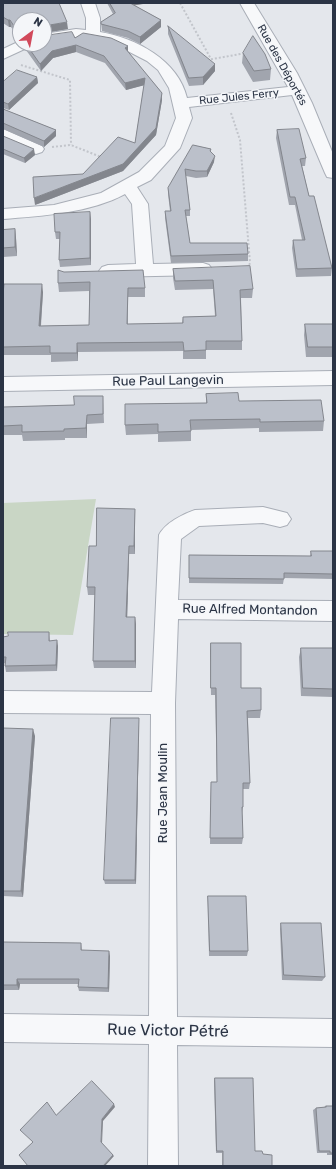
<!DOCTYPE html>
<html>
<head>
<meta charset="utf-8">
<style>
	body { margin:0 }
	#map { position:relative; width:336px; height:1169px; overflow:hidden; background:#e4e7ec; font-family:Rubik,sans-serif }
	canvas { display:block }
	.frame { position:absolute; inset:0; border:4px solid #2b3445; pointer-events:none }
	.north { position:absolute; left:12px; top:12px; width:40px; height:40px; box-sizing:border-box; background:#f4f6f9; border:1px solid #a4a8b1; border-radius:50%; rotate:32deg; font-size:11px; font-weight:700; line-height:16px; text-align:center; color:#2b3445 }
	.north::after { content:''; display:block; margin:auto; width:14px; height:18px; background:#d1495b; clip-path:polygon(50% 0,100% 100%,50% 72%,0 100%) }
</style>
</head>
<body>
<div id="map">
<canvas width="336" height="1169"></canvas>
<div class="frame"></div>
<div class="north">N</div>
</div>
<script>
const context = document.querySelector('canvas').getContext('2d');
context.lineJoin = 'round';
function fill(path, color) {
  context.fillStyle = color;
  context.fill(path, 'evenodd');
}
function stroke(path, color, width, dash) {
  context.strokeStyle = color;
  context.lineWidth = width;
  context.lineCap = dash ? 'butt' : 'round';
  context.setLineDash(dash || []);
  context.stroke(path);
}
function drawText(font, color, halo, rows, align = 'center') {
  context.font = font + ' Rubik,sans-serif';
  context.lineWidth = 3;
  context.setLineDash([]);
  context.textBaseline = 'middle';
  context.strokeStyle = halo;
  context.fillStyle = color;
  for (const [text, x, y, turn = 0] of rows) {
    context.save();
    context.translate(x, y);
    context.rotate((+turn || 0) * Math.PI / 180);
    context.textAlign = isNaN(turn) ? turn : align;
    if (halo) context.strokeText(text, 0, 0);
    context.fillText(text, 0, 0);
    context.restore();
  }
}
const green = new Path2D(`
	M96,499L73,635L3,634V503Z`);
const path = new Path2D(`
	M180,3L211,59
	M207,60L246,53
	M21,65L70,80L71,145
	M231,113L240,140L250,263L248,268
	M52,147L71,145L101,157`);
const minor = new Path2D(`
	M81,3H95L100,18V32C136,38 178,60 187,98L288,87L240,3H254L297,73L312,103L333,154V178L327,177L325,173L292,95L189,107L192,118L180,148L151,180L137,187L148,204L153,264L203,263L209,265L212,269L209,273L203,275L108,277L102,275L99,271L102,267L108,265L136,264L132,204L125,194C90,213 42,216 3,219V209L54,205L101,193L139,172L165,146L176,118L169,88L158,70L147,61L112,43L76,37L44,42V34L76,29L86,30V18Z
	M20,41V44H31L29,47L3,59V49Z
	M3,129L42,146L44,149L42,152L36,154L3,140Z
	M333,371V385L3,391V377Z
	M263,507L287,513L291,519L287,525L280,527L263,523L199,526L181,539L178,600L333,601V621L178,619L175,703L177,1017L333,1019V1047L177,1045L178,1166H148L149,1044L3,1042V1014L149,1016L151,714L3,713V691L152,692L159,535C165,523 183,514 195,510Z`);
const wall = new Path2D(`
	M3,3L68,29L44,33V20H20V40L11,27H9L3,23Z
	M107,3H149L134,5L161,20V27L140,44L128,38L102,31L101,22L113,14Z
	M168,26L215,71L203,85L189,86L168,34Z
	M75,38L128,46V52L162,93V100L156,135L123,171L35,205L83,174L135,143L144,85L126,90L105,63L76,52L53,58L41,71L26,50V44H44Z
	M243,53L271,69L270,80L253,82L242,63Z
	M37,77L38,83L9,110L3,108V82Z
	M3,109L56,130V136L44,147L3,129Z
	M277,130L306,158L305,166H302L309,196L332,268L331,276L296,277L292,248L293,240H302L295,205H289L276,138Z
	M3,136L35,155L25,163L3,154Z
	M193,145L211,149V152L214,162L207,177L196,178L186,176L190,210V216H186L190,243L248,254V261L171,263L165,218V211H170L168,194V188Z
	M90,212L91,265L60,267L59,260L60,239H56L55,232Z
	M15,229L16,238L17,256L3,257V230Z
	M173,269L253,289L252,298H241L242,341V350H206V359H183V351L78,352V361L51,362V355H3V294L43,292L41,326L89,325V291L59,292L58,283L64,272L145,288V297H128V324L182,323L183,317L215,316L213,289L175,290L173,278Z
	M305,324H333V357H306L304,335Z
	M206,394L324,421L323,431L259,432V428L191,430V441L158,442V434L126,435L125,425L206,403Z
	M103,396L104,423L87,424V438H65V440L23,441L22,435H3V407L74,405Z
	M333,396V408L332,401Z
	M135,509V554H129L127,617H135L136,668H94L93,661L95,595H88L87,587Z
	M311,551H333V579L284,578L283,584L189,583V555L310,556Z
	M49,632L50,641L58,646L57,671L6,672L5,666V663L3,664V637Z
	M211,643L241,688L261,710L260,718H248L250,783L249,789H243V807L242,813L243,838L242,844H210L211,782H217L215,695H211L210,650Z
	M301,648H333V697L301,696L299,657Z
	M139,723L136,884H105L104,880Z
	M3,728L35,736L23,897L3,896Z
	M208,896L248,951L247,956H209L208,901Z
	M281,923L325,977L322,981L282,980L280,929Z
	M3,942L81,943L82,950L110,956L109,992L79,991L78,987V984H20L19,990H3Z
	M215,1078L255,1151L263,1154L272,1166H222V1153H216L214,1081Z
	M326,1106H333V1155H327V1153H317L313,1110L316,1108L324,1107Z`);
const shadedWall = new Path2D(`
	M124,3H149L125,7Z
	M8,20H10L11,27H9Z
	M161,20V27L140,44V37Z
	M67,22L68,29L44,33V26Z
	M76,45V52L53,58L41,71L40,64L52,51Z
	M128,46V53L125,48Z
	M215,64V71L203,85V77Z
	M37,77L38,83L9,110L8,104Z
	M145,78V85L126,90L125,83Z
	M162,93V100L156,135L123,171L35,205L34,198L123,164L156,128Z
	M56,130V136L44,147V141Z
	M34,149L35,155L25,163L24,158Z
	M215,156L214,162L207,177V171Z
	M90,212L91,219V265L90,258Z
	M15,229L16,238L17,256L15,247Z
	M42,284L43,292L40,335L39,326Z
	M77,343L78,352V361L77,353Z
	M87,415V438L86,428Z
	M135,509V554L134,546Z
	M129,546V554L127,624L126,617Z
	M135,617L136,624V668L135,661Z
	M57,640L58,646L57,671L56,665Z
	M139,718V723L136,884L135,880Z
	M33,729L35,736L23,897L21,891Z
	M109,951L110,956L109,992L108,988Z
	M17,979L20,984L19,990L17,985Z
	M114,1104L115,1107L103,1121L102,1144L101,1142L102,1119Z
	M113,1155L114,1156L105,1166H103Z`);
const building = new Path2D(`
	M3,3H59L67,22L44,26V20H20V35L10,20H8L3,17Z
	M110,3H130L161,20L140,37L128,31L101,24V22L115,13Z
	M168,26L215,64L203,77L189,78Z
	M72,32L75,38L83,33L111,38L128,46L125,48L162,93L156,128L123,164L34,198L33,177L83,174L118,137L135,143L145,78L125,83L104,56L76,45L52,51L40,64L26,44H44V36Z
	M253,36L265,54L271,69L254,71L243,53Z
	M17,70L37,77L8,104L3,102V82Z
	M3,109L56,130L44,141L3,123Z
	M299,129L306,158L300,159L309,196H314L332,268L297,269L293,240H305L295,197H290L277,130Z
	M3,136L34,149L24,158L3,149Z
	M193,145L211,149L210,151L215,156L207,171H196L185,169L190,210H185L190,243H247L248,254L171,256L165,211H171L168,188Z
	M90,212V258L59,260L60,232H55L54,214Z
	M15,229V247L3,248V230Z
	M250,266L253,289L240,290L242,341H206V350L184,351L183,342L77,343V353H50V346L3,347V294L4,284H42L39,326L89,325L90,282L58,283V270L64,272L143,270L145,288H128L127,324L183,323V317L216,316L213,280L175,281L173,269Z
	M305,324H333V347H308Z
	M238,393L239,401L321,400L324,421L260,422V419L190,420L191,431L158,432V424L125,425V404L207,403L206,394Z
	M74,396H103V414L87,415L86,428L64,429V431L22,432V425L3,426V407L74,405Z
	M97,508L135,509L134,546H129L126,617H135V661H93L95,587H87L89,546H96Z
	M311,551H333V574L284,573V579L189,578V555L311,556Z
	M8,632H49V641L57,640L56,665L5,666L6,657H3V637L8,636Z
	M211,643H241V688H261V710L247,711L250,783H243V807H242L243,838H210L211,782H217L216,688H211Z
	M301,648H333V689L303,688Z
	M111,718H139L135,880H104Z
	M3,728L33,729L21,891H3Z
	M208,896H246L248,951H210Z
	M281,923H321L325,977L284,975Z
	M3,942L81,943V950L109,951L108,988L78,987L79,979H17V985H3Z
	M215,1078H253L255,1151H262L263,1154L272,1155V1166H223V1151H217Z
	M92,1081L114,1104L102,1119L101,1142L113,1155L103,1166H28L19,1155L33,1142L20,1130L47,1102L56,1115Z
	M326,1106H333V1153H330V1151H319L316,1108L326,1107Z`);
const farStreetnames = [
	["Rue des Déportés",282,65,61],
	["Rue Jules Ferry",239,97,-6]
];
const streetNames = [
	["Rue Paul Langevin",168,381,-1],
	["Rue Alfred Montandon",250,610,1],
	["Rue Jean Moulin",163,793,-90]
];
const nearStreetnames = [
	["Rue Victor Pétré",168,1031,1]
];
fill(green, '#c9d6c5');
stroke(minor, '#a9aeb7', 2);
stroke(path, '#c2c5cb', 2, [2, 2]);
fill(minor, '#f7f8fa');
fill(wall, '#a1a5ae');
fill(shadedWall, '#83868d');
fill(building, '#bbc0ca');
stroke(building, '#83868d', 1);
drawText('11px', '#2b3445', '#f4f6f9', farStreetnames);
drawText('13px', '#2b3445', '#f4f6f9', streetNames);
drawText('16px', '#2b3445', '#f4f6f9', nearStreetnames);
</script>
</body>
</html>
